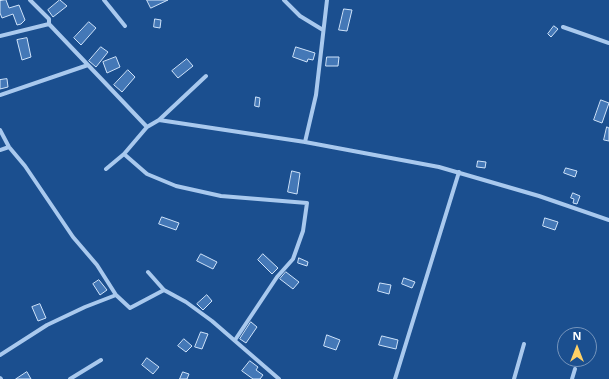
<!DOCTYPE html>
<html>
<head>
<meta charset="utf-8">
<style>
	body { margin:0 }
	#map { position:relative; width:609px; height:379px; overflow:hidden; background:#1b4f8f; font-family:"Open Sans",sans-serif }
	canvas { display:block }
	.north { position:absolute; left:557px; top:327px; width:40px; height:40px; box-sizing:border-box; background:#1b4f8f; border:1px solid #7695bc; border-radius:50%; rotate:0deg; font-size:11px; font-weight:700; line-height:16px; text-align:center; color:#fff }
	.north::after { content:''; display:block; margin:auto; width:14px; height:18px; background:#ffd166; clip-path:polygon(50% 0,100% 100%,50% 72%,0 100%) }
</style>
</head>
<body>
<div id="map">
<canvas width="609" height="379"></canvas>
<div class="north">N</div>
</div>
<script>
const context = document.querySelector('canvas').getContext('2d');
context.lineJoin = 'round';
function fill(path, color) {
  context.fillStyle = color;
  context.fill(path, 'evenodd');
}
function stroke(path, color, width, dash) {
  context.strokeStyle = color;
  context.lineWidth = width;
  context.lineCap = dash ? 'butt' : 'round';
  context.setLineDash(dash || []);
  context.stroke(path);
}
const building = new Path2D(`
	M6,0L9,8L19,5L25,20L21,24L17,25L13,14L2,18L0,13V1Z
	M60,0L67,6L53,17L48,10Z
	M147,0H168L151,8Z
	M344,9L352,10L347,31L339,30Z
	M155,19L161,20L160,28L154,27Z
	M89,22L96,28L81,45L74,38Z
	M554,26L558,29L551,37L548,34Z
	M27,38L31,57L22,60L17,40Z
	M101,47L108,52L96,67L89,61Z
	M296,47L315,53L313,60L308,59L307,62L293,57Z
	M116,57L120,67L107,73L103,62Z
	M327,57H339L338,66H326Z
	M187,59L193,66L178,78L172,71Z
	M128,70L135,77L122,92L114,85Z
	M7,79L8,87L0,89V80Z
	M256,97L260,98L259,107L255,106Z
	M601,100L609,103L602,123L594,120Z
	M607,127L609,128V141L604,140Z
	M478,161L486,162L485,168L477,167Z
	M566,168L577,171L575,177L564,173Z
	M292,171L300,173L297,194L288,192Z
	M573,193L580,196L577,204L573,203L574,199L571,198Z
	M162,217L179,223L176,230L159,224Z
	M545,218L558,222L555,230L543,226Z
	M201,254L217,262L213,269L197,261Z
	M263,254L278,268L272,274L258,260Z
	M299,258L308,262L307,266L298,263Z
	M286,272L299,282L293,289L280,279Z
	M404,278L415,282L412,288L402,284Z
	M99,280L107,290L100,295L93,284Z
	M380,283L391,285L389,294L378,291Z
	M207,295L212,301L203,310L197,304Z
	M40,304L46,318L38,321L32,307Z
	M251,322L257,327L246,343L240,339Z
	M201,332L208,334L202,349L195,347Z
	M327,335L340,340L336,350L324,346Z
	M382,336L398,340L396,349L379,345Z
	M184,339L192,346L186,352L178,346Z
	M147,358L159,367L153,374L142,365Z
	M250,361L258,367L256,370L263,375L260,379H253L242,371Z
	M27,372L31,379H16Z
	M183,372L189,374L187,379H180Z`);
const street = new Path2D(`
	M104,0L125,26
	M284,0L300,16L323,30
	M49,24L147,127
	M563,27L609,43
	M0,36L49,24V19L30,0
	M0,95L88,65
	M159,120L305,142L439,167L539,196L609,220
	M0,130L9,147L25,166L73,237L97,265L116,295L130,308L164,290
	M305,142L316,95L327,0
	M0,150L9,147
	M124,154L147,174L176,186L221,196L307,203L303,231L293,259L277,277L235,340
	M106,169L124,154L147,127L159,120L206,76
	M148,272L164,290L186,302L212,321L279,379
	M0,355L47,325L85,307L116,295
	M0,378L1,379
	M70,379L101,360
	M395,379L459,172
	M514,379L524,344
	M572,379L575,369`);
fill(building, '#4478b7');
stroke(building, '#cfe3fa', 1);
stroke(street, '#a9c9ee', 4);
</script>
</body>
</html>
